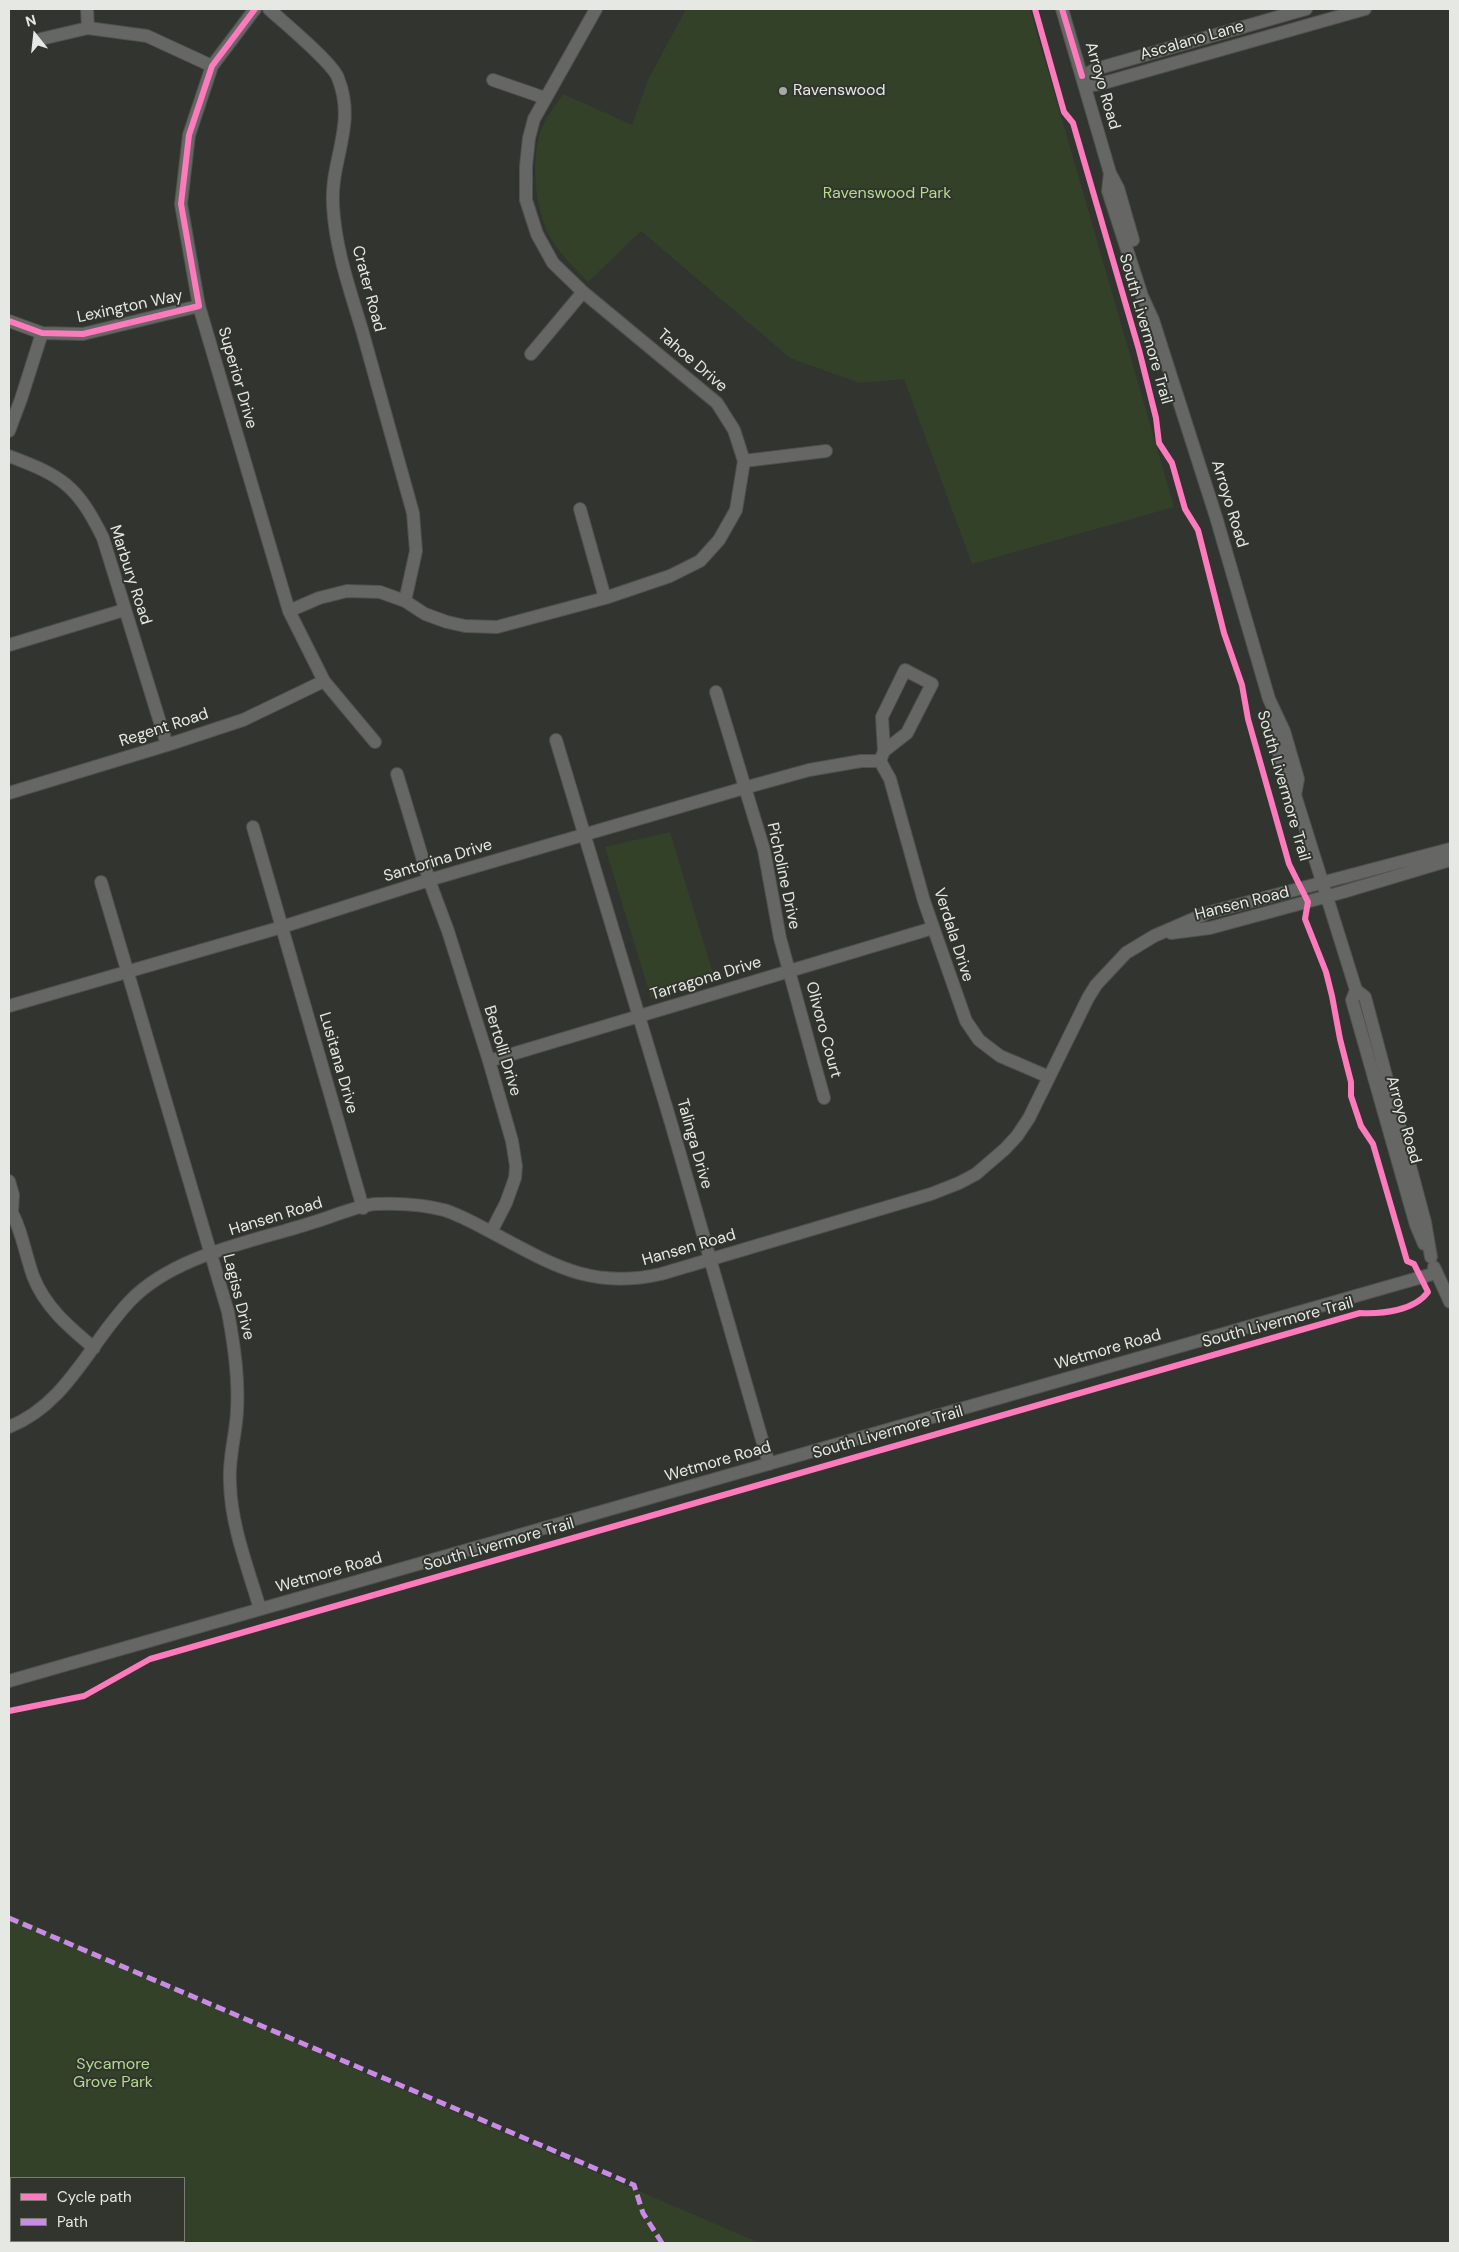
<!DOCTYPE html>
<html>
<head>
<meta charset="utf-8">
<style>
	body { margin:0 }
	#map { position:relative; width:1459px; height:2252px; overflow:hidden; background:#31342f; font-family:"DM Sans",sans-serif }
	canvas { display:block }
	.frame { position:absolute; inset:0; border:10px solid #e5e8e3; pointer-events:none }
	.legend { position:absolute; left:10px; top:2177px; width:175px; height:65px; box-sizing:border-box; background:#31352e; border:1px solid #797d76; margin:0; padding:6px 9px; list-style:none; font-size:15px; color:#e5e8e3 }
	.legend li { display:flex; align-items:center; gap:10px; height:25px }
	.legend b { width:25px; border:1px solid #797d76 }
	.north { position:absolute; left:10px; top:10px; width:50px; height:50px; -webkit-text-stroke:4px #31352e; paint-order:stroke; rotate:344deg; font-size:14px; font-weight:700; line-height:20px; text-align:center; color:#e5e8e3 }
	.north::after { content:''; display:block; margin:auto; width:18px; height:22px; background:#e5e8e3; clip-path:polygon(50% 0,100% 100%,50% 72%,0 100%) }
</style>
</head>
<body>
<div id="map">
<canvas width="1459" height="2252"></canvas>
<div class="frame"></div>
<ul class="legend">
<li><b style="height:6px;background:#fd7abc"></b>Cycle path</li>
<li><b style="height:6px;background:#ca8be6"></b>Path</li>
</ul>
<div class="north">N</div>
</div>
<script>
const context = document.querySelector('canvas').getContext('2d');
context.lineJoin = 'round';
function fill(path, color) {
  context.fillStyle = color;
  context.fill(path, 'evenodd');
}
function stroke(path, color, width, dash) {
  context.strokeStyle = color;
  context.lineWidth = width;
  context.lineCap = dash ? 'butt' : 'round';
  context.setLineDash(dash || []);
  context.stroke(path);
}
function drawText(font, color, halo, rows, align = 'center') {
  context.font = font + ' "DM Sans",sans-serif';
  context.lineWidth = 4;
  context.setLineDash([]);
  context.textBaseline = 'middle';
  context.strokeStyle = halo;
  context.fillStyle = color;
  for (const [text, x, y, turn = 0] of rows) {
    context.save();
    context.translate(x, y);
    context.rotate((+turn || 0) * Math.PI / 180);
    context.textAlign = isNaN(turn) ? turn : align;
    if (halo) context.strokeText(text, 0, 0);
    context.fillText(text, 0, 0);
    context.restore();
  }
}
const green = new Path2D(`
	M686,9H1030L1174,507L972,564L904,379L859,383L790,358L641,231L588,282C576,269 562,256 553,242C535,215 530,160 541,130C546,117 556,105 563,94L632,125L648,80Z
	M670,832L715,980L651,998L605,847Z
	M9,1914L340,2063L760,2243H9ZM184,2178V2241H11V2178Z`);
const minor = new Path2D(`
	M87,9L88,28
	M255,9L212,66L189,135L181,204L199,306L289,611L324,681L375,742
	M269,9C283,22 333,63 338,78C357,125 330,160 333,205C335,248 350,290 362,330C379,391 396,452 413,513L416,551L405,601
	M1062,9L1110,173L1118,188L1133,240
	M41,39L88,28L147,36L212,66
	M1082,76L1096,69L1306,9
	M493,80L545,98
	M1085,86L1100,84L1365,9
	M1110,173L1108,191L1142,296L1153,320L1216,517L1269,699L1284,731L1298,779L1295,795
	M9,321L42,333L83,334L199,306
	M531,354L583,292
	M9,431L21,399L42,333
	M9,456C62,476 77,485 103,538L167,745
	M744,461L826,451
	M580,509L605,598
	M289,611L319,598L347,591L380,592L405,601L425,614L447,622L465,626L497,627L605,598L670,576L700,561L719,540L736,510L744,461L734,430L717,403L583,292L553,263L537,234L526,200V166L529,138L534,119L596,9
	M9,645L124,610
	M716,692L764,850L780,938L824,1098
	M1271,714C1275,741 1281,771 1295,795L1356,990L1365,997L1425,1222L1431,1257
	M556,740L671,1123L769,1464
	M880,761L890,779L924,901L966,1021L979,1040L1000,1056L1049,1077
	M880,761L884,751L882,717L905,670L932,684L907,733L884,751
	M397,774L429,880L448,931L489,1061L512,1141L516,1166L515,1178L506,1203L491,1232
	M9,793L167,745L243,720L324,681
	M253,827L363,1208
	M101,882L228,1312C234,1345 239,1378 237,1411C236,1435 228,1459 230,1483C231,1526 248,1568 260,1609
	M1171,933L1210,928L1343,892L1450,860
	M1356,990L1352,1000L1416,1225L1424,1244
	M9,1006L282,927L429,880L744,788L809,770L861,761H880
	M489,1061L933,928
	M9,1181L13,1195L12,1212
	M9,1207C21,1227 25,1253 33,1276C45,1307 69,1327 94,1348
	M1434,1267L1450,1302
	M9,1427C67,1404 89,1344 130,1301C174,1255 252,1242 311,1223C330,1218 357,1205 376,1204C399,1203 422,1204 444,1210C460,1215 476,1224 491,1232C552,1264 590,1290 661,1274L931,1194L959,1183L976,1174L1005,1149L1017,1136L1029,1118L1088,998L1096,985L1126,953L1154,936L1207,913L1450,849
	M9,1681L1436,1273`);
const quiet = new Path2D(`
	M9,1918L634,2185L643,2213L662,2243`);
const cycleway = new Path2D(`
	M1062,9L1082,76
	M9,321L42,333L83,334L199,306L181,204L189,135L212,66L255,9
	M9,1711L84,1696L150,1659L1360,1313C1382,1314 1414,1311 1428,1292L1414,1264L1407,1261L1373,1144L1361,1126L1351,1096V1082L1340,1039L1332,996L1326,972L1305,919L1308,902L1289,864L1248,719L1242,685L1224,633L1198,530L1185,509L1172,463L1159,443L1156,418L1139,350L1073,123L1064,112L1035,9`);
const markers = [
	[783,91,5,"#a6a9a4"]
];
const streetNames = [
	["Ascalano Lane",1192,41,-16],
	["Arroyo Road",1102,86,74],
	["Crater Road",368,289,75],
	["Lexington Way",130,307,-12],
	["South Livermore Trail",1145,329,74],
	["Tahoe Drive",692,361,41],
	["Superior Drive",237,378,74],
	["Arroyo Road",1229,504,73],
	["Marbury Road",130,575,72],
	["Regent Road",164,728,-18],
	["South Livermore Trail",1283,786,74],
	["Santorina Drive",438,861,-17],
	["Picholine Drive",783,876,78],
	["Hansen Road",1242,904,-14],
	["Verdala Drive",953,935,72],
	["Tarragona Drive",706,979,-17],
	["Olivoro Court",823,1030,75],
	["Bertolli Drive",502,1051,73],
	["Lusitana Drive",338,1063,74],
	["Arroyo Road",1403,1120,74],
	["Talinga Drive",694,1144,74],
	["Hansen Road",276,1217,-17],
	["Hansen Road",689,1248,-16],
	["Lagiss Drive",238,1297,76],
	["South Livermore Trail",1278,1323,-15],
	["Wetmore Road",1108,1350,-16],
	["South Livermore Trail",888,1433,-16],
	["Wetmore Road",718,1462,-16],
	["South Livermore Trail",499,1545,-16],
	["Wetmore Road",329,1573,-16]
];
const poiNames = [
	["Ravenswood",793,91]
];
const parkNames = [
	["Ravenswood Park",887,194],
	["Sycamore",113,2065],
	["Grove Park",113,2083]
];
fill(green, '#344129');
stroke(minor, '#4e514c', 14);
stroke(minor, '#666765', 12);
stroke(quiet, '#ca8be6', 5, [10, 5]);
stroke(cycleway, '#fd7abc', 6);
for (const [x, y, r, color] of markers) {
  const dot = new Path2D();
  dot.arc(x, y, r, 0, 2 * Math.PI);
  context.fillStyle = color;
  context.fill(dot);
  stroke(dot, '#31352e', 2);
}
drawText('16px', '#e5e8e3', '#31352e', streetNames);
drawText('16px', '#e5e8e3', '#31352e', poiNames, 'left');
drawText('16px', '#b3da8f', '#31352e', parkNames);
</script>
</body>
</html>
